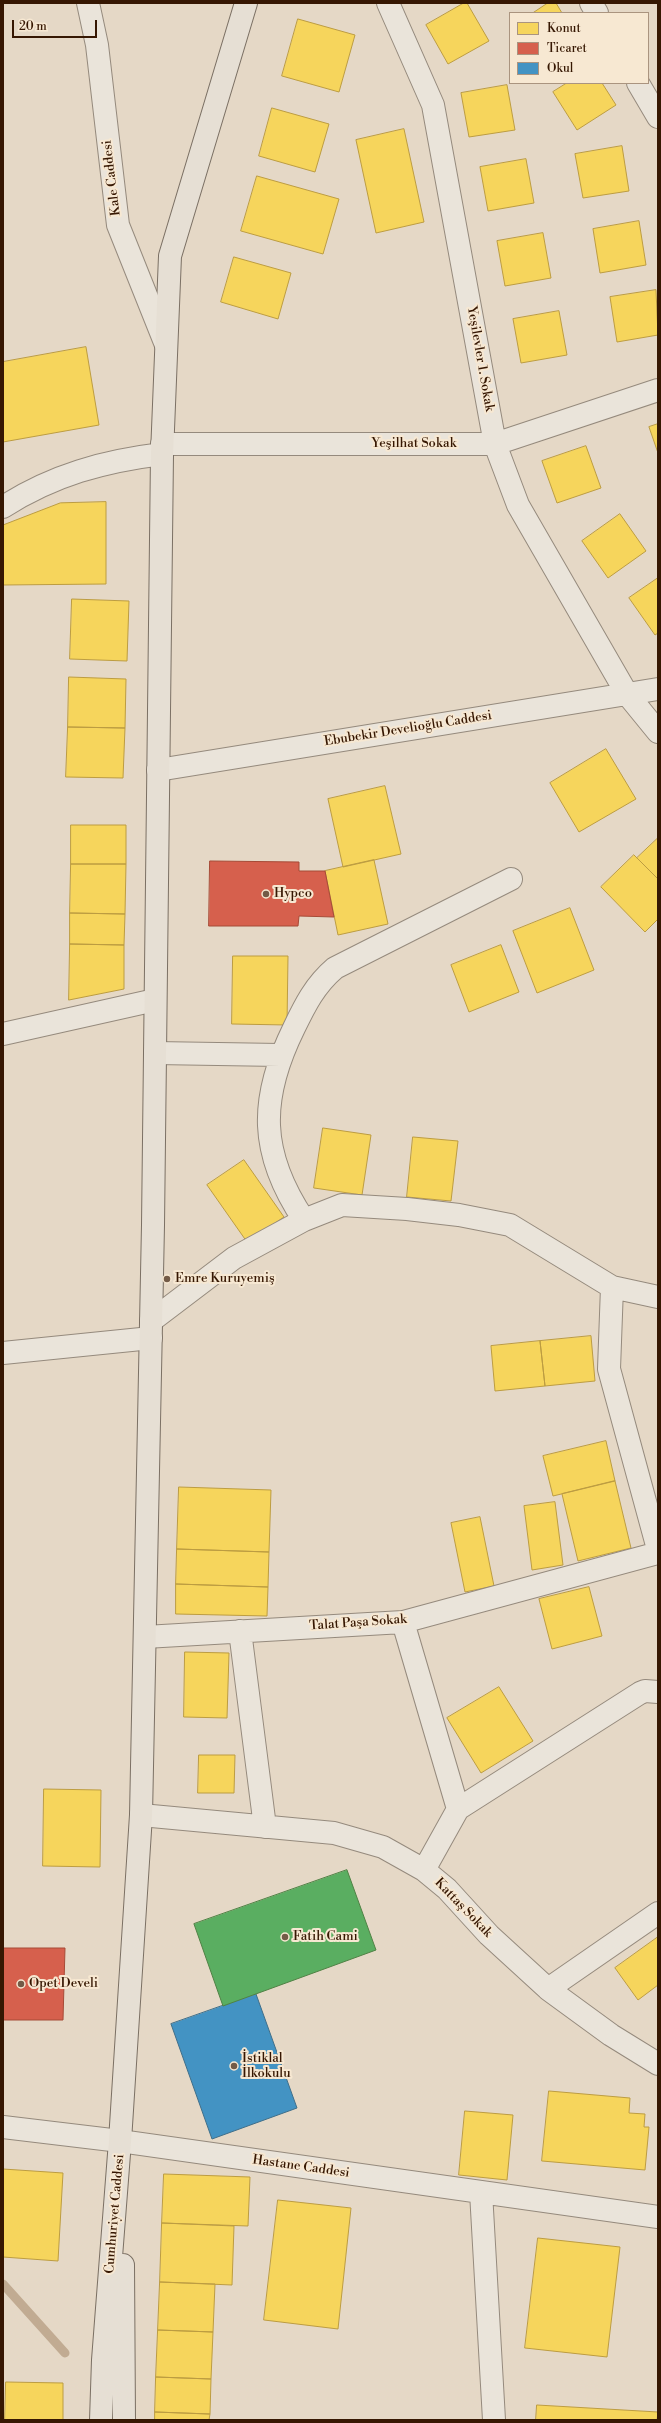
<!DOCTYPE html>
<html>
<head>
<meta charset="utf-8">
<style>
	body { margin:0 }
	#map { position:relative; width:661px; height:2423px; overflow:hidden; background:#e5d8c6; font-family:"Libre Bodoni",serif }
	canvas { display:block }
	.frame { position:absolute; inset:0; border:4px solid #361702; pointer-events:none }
	.legend { position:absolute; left:509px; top:12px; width:140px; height:72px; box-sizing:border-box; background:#f7e8d2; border:1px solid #aa947f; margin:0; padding:5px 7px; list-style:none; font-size:12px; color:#361702 }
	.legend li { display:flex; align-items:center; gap:8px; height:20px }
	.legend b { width:20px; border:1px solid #aa947f }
	.scale { position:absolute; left:12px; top:20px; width:85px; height:18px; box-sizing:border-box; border:2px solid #361702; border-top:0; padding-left:5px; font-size:12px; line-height:14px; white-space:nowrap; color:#361702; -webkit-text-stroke:3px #f7e8d2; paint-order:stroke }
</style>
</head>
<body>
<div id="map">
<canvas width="661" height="2423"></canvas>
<div class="frame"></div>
<ul class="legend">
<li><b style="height:11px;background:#f6d55c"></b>Konut</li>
<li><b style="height:11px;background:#d6604d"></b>Ticaret</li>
<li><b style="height:11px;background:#4393c3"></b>Okul</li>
</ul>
<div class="scale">20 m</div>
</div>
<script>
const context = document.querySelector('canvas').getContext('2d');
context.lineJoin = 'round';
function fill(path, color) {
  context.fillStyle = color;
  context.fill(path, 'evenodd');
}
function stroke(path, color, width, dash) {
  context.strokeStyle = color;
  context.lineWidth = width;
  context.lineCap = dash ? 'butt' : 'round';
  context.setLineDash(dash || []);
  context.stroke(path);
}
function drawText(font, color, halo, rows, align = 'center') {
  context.font = font + ' "Libre Bodoni",serif';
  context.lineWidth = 4;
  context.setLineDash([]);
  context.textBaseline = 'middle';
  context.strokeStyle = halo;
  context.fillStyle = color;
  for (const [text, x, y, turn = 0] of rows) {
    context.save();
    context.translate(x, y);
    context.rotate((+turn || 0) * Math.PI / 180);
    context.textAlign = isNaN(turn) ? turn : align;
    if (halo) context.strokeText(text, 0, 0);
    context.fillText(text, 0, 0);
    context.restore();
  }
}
const homes = new Path2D(`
	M464,3H467L489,41L448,64L426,25Z
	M548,3H556L562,13H533Z
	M298,19L355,35L339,92L282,76Z
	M567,83H602L616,105L577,130L553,92Z
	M507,85L515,130L469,137L461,93Z
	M272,108L329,124L315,172L259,156Z
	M404,129L424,222L376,233L356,140Z
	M622,146L629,191L583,198L575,154Z
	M526,159L534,203L488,211L480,167Z
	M257,176L339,199L323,254L241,231Z
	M639,221L646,265L600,273L593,229Z
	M543,233L551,278L505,286L497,241Z
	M234,257L291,273L278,319L221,302Z
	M656,290L658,335L617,342L610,297Z
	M559,311L567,355L521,363L513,319Z
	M86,347L99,425L3,442V362Z
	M658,424V453L649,427Z
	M586,446L601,488L557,503L542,461Z
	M106,502V584L3,585V525L60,503Z
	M620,514L646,551L608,578L582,541Z
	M658,578V633L655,635L629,598Z
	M72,599L129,601L127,661L70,659Z
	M69,677L126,679L125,728L68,727Z
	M68,727L125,728L123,778L66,777Z
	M606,749L636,799L579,832L550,783Z
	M385,786L401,854L343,867L328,799Z
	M71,825H126V864H71Z
	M658,838V879L637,858Z
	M634,855L658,879V919L645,932L601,887Z
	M374,860L388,924L338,935L325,871Z
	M71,864H126L125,914L70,913Z
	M570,908L594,970L537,993L513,931Z
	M70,913L125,914L124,945L70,944Z
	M70,944L124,945V989L69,1000Z
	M501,945L519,992L469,1012L451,965Z
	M233,956H288L287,1025L232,1024Z
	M323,1128L371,1135L362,1195L314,1188Z
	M413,1137L458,1141L451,1201L407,1197Z
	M244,1160L284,1217L247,1242L207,1185Z
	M591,1336L595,1381L545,1386L540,1341Z
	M540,1341L545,1386L495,1391L491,1346Z
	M606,1441L615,1481L553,1496L543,1456Z
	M615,1481L631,1548L578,1561L562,1494Z
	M179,1487L271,1490L269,1552L177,1549Z
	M555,1502L563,1565L532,1570L524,1506Z
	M480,1517L494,1586L465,1592L451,1523Z
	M177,1549L269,1552L268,1587L176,1584Z
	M176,1584L268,1587L267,1616L176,1614Z
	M589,1587L602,1636L552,1649L539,1599Z
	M185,1652L229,1653L227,1718L184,1717Z
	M499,1687L533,1741L481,1773L447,1718Z
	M199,1755H235L234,1793H198Z
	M44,1789L101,1790L100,1867L43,1866Z
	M658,1937V1985L638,2000L615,1968Z
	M549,2091L630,2098L629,2113L645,2114L644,2127H649L645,2170L542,2161Z
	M465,2111L513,2115L507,2180L459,2175Z
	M3,2169L63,2173L58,2261L3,2257Z
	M164,2174L250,2177L248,2226L162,2223Z
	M278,2200L351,2208L338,2329L264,2320Z
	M162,2223L234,2226L232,2285L160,2282Z
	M538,2238L620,2247L607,2357L525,2348Z
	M160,2282L215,2284L213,2332L158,2330Z
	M158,2330L213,2332L211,2379L156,2377Z
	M156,2377L211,2379L210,2414L155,2412Z
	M6,2382L63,2383V2420H5Z
	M537,2405L658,2412L657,2420H536Z
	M155,2412L210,2414L209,2420H155Z`);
const shops = new Path2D(`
	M210,861L299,862V871H325L334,917L299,916L298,926H209Z
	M3,1948H65L63,2020H3Z`);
const schools = new Path2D(`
	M256,1994L297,2108L212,2139L171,2024Z`);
const public = new Path2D(`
	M347,1870L376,1950L223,2006L194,1924Z`);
const stream = new Path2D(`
	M3,2284L65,2353`);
const minor = new Path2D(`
	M88,3L97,45L118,225L166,345
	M388,3L433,105L495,444L518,505L627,694L658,732
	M591,3L597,13
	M638,83L658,117
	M162,444H495L658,390
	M3,507C53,475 104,461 162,454
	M158,770L658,689
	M3,1034L155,1000
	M155,1053L280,1055
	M304,1220C259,1153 259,1099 294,1028C305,1005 315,985 335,968L511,879
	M612,1287L609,1369L658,1549
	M151,1321L234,1258L304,1220L342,1205L407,1209L459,1215L510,1225L612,1287L658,1297
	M3,1353L151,1338
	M403,1622L458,1809
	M240,1631L265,1827
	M145,1637L403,1622L658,1553
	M141,1815L334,1833L383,1847L424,1870L447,1889L489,1935L548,1989L611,2035L658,2064
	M424,1870L458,1809L640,1693L645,1691L658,1692
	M548,1989L658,1913
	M3,2127L120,2141L658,2217
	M481,2192L494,2420`);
const major = new Path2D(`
	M123,2265L124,2420
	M101,2420L103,2360L120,2141L141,1815L153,1225L162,454L170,256L246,3`);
const markers = [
	[266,894,4,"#735b47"],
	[167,1279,4,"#735b47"],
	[285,1937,4,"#735b47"],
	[21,1984,4,"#735b47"],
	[234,2066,4,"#735b47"]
];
const streetNames = [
	["Kale Caddesi",112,178,-97],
	["Yeşilevler 1. Sokak",480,359,80],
	["Yeşilhat Sokak",414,444],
	["Ebubekir Develioğlu Caddesi",408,729,-9],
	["Talat Paşa Sokak",358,1623,-4],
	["Kattaş Sokak",463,1908,46],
	["Hastane Caddesi",301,2167,8],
	["Cumhuriyet Caddesi",115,2214,-85]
];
const poiNames = [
	["Hypco",274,894],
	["Emre Kuruyemiş",175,1279],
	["Fatih Cami",293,1937],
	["Opet Develi",29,1984],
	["İstiklal",242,2059],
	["İlkokulu",242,2074]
];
fill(homes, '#f6d55c');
stroke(homes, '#bc9c41', 1);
fill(shops, '#d6604d');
stroke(shops, '#a64a36', 1);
fill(schools, '#4393c3');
stroke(schools, '#3f6e89', 1);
fill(public, '#5aae61');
stroke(public, '#4f8144', 1);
stroke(stream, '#c1ab92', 9);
stroke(minor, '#958a7d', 24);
stroke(major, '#7b7064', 24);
stroke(minor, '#eae4da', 22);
stroke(major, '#e6dfd4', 22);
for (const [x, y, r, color] of markers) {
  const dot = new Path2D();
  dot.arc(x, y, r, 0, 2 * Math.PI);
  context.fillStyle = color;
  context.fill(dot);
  stroke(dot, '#f7e8d2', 1.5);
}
drawText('13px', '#361702', '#f7e8d2', streetNames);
drawText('13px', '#361702', '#f7e8d2', poiNames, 'left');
</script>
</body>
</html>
